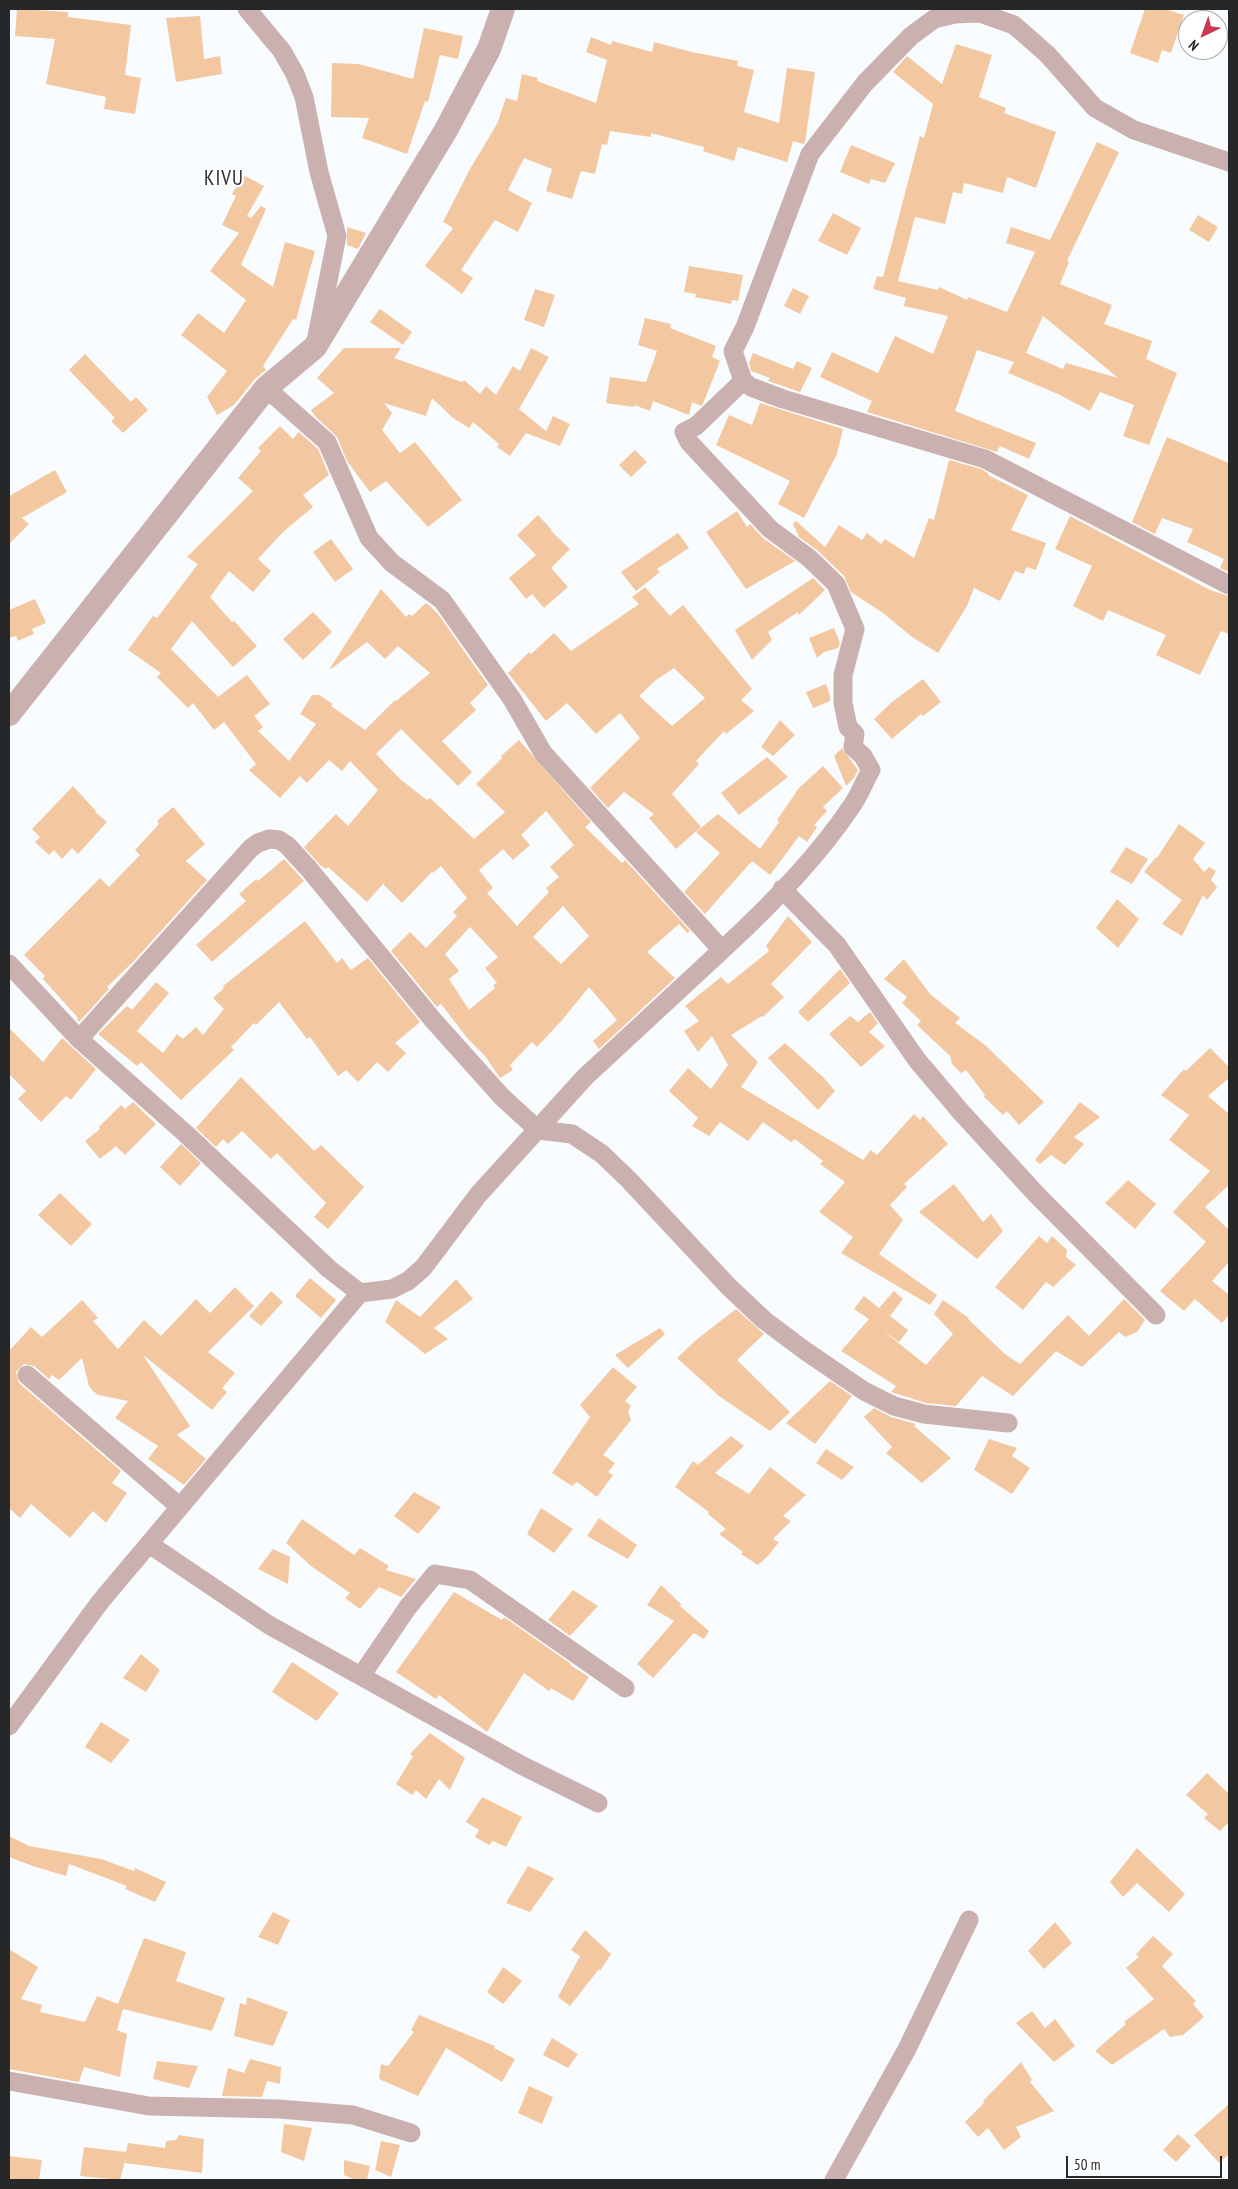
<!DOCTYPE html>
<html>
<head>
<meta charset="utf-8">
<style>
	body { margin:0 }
	#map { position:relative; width:1238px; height:2189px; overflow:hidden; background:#f9fcfe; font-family:"PT Sans Narrow",sans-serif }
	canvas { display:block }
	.frame { position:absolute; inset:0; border:10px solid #262728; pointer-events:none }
	.north { position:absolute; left:1178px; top:10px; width:50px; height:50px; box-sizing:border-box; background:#fff; border:1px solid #a8a9a9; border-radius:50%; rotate:222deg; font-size:14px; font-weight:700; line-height:20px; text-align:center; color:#262728 }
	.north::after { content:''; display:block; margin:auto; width:18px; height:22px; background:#c93953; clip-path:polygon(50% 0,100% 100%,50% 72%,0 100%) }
	.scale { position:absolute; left:1066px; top:2156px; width:156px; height:22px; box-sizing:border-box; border:2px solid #262728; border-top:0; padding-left:6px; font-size:15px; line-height:18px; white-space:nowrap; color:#262728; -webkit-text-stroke:4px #fff; paint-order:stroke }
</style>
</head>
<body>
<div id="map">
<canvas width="1238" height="2189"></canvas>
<div class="frame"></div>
<div class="north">N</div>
<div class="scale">50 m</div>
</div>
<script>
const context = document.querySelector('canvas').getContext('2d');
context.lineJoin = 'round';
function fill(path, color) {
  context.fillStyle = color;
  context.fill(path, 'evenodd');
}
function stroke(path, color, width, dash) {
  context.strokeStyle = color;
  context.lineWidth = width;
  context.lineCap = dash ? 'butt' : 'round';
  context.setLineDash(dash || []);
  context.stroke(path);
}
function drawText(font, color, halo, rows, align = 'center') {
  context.font = font + ' "PT Sans Narrow",sans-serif';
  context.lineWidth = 4.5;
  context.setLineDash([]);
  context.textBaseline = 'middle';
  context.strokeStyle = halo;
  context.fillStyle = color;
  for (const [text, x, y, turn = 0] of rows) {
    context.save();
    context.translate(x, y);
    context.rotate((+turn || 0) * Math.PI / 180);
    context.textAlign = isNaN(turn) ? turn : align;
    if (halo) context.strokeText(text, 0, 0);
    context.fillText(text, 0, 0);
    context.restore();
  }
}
const building = new Path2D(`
	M17,9L68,12V17L131,25L125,75L141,78L135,114L104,109L106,97L46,84L55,39L15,36Z
	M1145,9H1165L1184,15L1171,53L1162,50L1158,63L1130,53Z
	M200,16L204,59L220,56L222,74L176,82L166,18Z
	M424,28L463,36L458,59L440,55L428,102L425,101L407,154L362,138L369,118L331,117L332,63L359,64L413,79Z
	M591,37L611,45L612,41L652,52L654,42L692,52L738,61L737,66L754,70L744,112L779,123L787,68L815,72L805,143L803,144L793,141L787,162L738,147L734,161L703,151L704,147L651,133V137L610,131L607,145L602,144L595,174L581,171L572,199L546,191L552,169L524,158L508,190L532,203L518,232L495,220L461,270L473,278L462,294L425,266L453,228L443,222L470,169L497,124L506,98L517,101L522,74L538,78L537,81L596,103L607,60L586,52Z
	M956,44L992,55L979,97L1006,108L1004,113L1056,132L1036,188L1007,177L1003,193L964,183L962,194L953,192L945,224L915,217L898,281L938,290L939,287L967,300L968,297L1007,312L1035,252L1006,243L1011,227L1050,240L1097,142L1119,152L1067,261L1069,262L1060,284L1112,305L1104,324L1152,341L1146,359L1177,373L1149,445L1123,436L1134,405L1100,392L1090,411L1058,394L1008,373L1014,362L977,350L955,411L1036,443L1029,459L1000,446L997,452L867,412L872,401L820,377L832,352L878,373L895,336L933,354L948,316L904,306L906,298L873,289L877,276L883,277L920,136L924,138L933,104L893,72L907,56L942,84ZM1043,316L1082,348L1118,378L1066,363L1063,369L1026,353Z
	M851,145L895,163L885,183L871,179L869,184L840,172Z
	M243,175L264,186L247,216L251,218L261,206L266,209L241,265L273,287L285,242L315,251L296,320L293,319L263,366L266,370L255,379L234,405L217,415L207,397L227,371L181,335L198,313L224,333L246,300L210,271L239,233L222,225L236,196L232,194Z
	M833,213L861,228L847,255L818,241Z
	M1198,215L1218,227L1209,242L1189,230Z
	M347,227L366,233L358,249L347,245Z
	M689,266L743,275L738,301L732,300L731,304L695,297L696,294L684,292Z
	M793,288L809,296L800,314L784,306Z
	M535,289L555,295L544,327L524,320Z
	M380,309L412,332L403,345L370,322Z
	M645,318L671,324L670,328L716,346L712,357L720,361L703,404L701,406L692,402L689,415L653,401L650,411L634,405V407L606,403L610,377L646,382L657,351L638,345Z
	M344,348H401L394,358L462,382L464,380L480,394L486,386L496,395L513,366L520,371L531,348L549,357L519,409L546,431L553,416L570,424L560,446L526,433L510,456L497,447L499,444L473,422L469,428L453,418L432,398L426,416L384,403L392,413L382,430L400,453L415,442L462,500L428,527L386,481L370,492L347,461L337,437L315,416L311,410L334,393L317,378Z
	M753,353L793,369L797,361L812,368L800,392L768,381L770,378L751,371L749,363Z
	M85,354L131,402L136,397L148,410L123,433L111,421L115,418L69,370Z
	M760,403L843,429L837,454L804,518L778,504L790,481L716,445L729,415L752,425Z
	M280,426L293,439L299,432L318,449L329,475L303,495L313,507L283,532L258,559L271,571L253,592L229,571L210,597L232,622L234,621L257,646L233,667L192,621L171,649L218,697L247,675L270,704L254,716L263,727L258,731L289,761L316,724L300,714L312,695H319L333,704L331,706L365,730L395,700L396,701L430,673L398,646L385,659L367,642L331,669L330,668L381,589L406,617L409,614L412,616L426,603L429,605L438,614L488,685L470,703L476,710L442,741L472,772L458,786L401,729L376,754L400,779L427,800L430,798L474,839L505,812L476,784L502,758L501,756L519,740L591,822L585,827L622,863L625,860L690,931L687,933L679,924L647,952L675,978L599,1049L593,1041L617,1020L589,987L563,1019L537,1047L532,1042L510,1065L513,1070L500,1078L485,1056L468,1039L441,1004L437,1007L391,951L410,932L426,948L457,916L453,912L467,898L441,866L433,873L432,872L402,903L383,884L367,902L328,867L326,869L321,866L304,847L336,814L348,826L378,790L350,761L342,771L329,760L307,783L300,776L280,798L249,770L256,764L224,722L214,730L193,703L188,708L157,677L161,673L128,650L153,616L157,618L198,564L187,557L253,491L238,478L261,451L258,448ZM546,811L574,845L550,867L559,877L546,888L549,892L517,926L487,893L493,888L479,870L503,849L513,860L530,845L521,835ZM563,906L589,936L561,964L533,937ZM470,927L498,957L485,968L497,983L493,985L495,988L469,1010L449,979L459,971L445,954Z
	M1167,437L1229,463V572L1220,568L1224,559L1187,542L1193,529L1162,518L1155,534L1132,522Z
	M635,450L647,462L631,477L619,465Z
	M949,460L981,469L989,474L988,475L1028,495L1011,530L1046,543L1036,570L1026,567L1024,574L1015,571L1000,601L974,588L967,606L938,653L912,637L883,613L851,592L844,576L817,550L799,537L793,524L796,521L825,547L839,525L862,540L867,533L881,544L885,539L914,558L929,518L934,520Z
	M55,470L67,492L22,518L29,524L9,544V496Z
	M737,511L747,527L750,524L763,538L795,561L746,589L706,532Z
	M538,515L552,530L551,531L570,549L551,568L568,587L544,608L532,594L526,599L509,578L536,555L517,535Z
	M1070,516L1210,590L1229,596V634L1221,631L1200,675L1156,655L1166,635L1108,610L1103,621L1073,606L1092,566L1055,549Z
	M678,533L689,548L657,569L660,572L636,591L621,572Z
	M331,539L353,569L335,582L313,552Z
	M813,578L825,590L799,615L798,612L768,632L772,640L752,660L735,630Z
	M645,587L670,616L683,605L752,689L741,700L754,711L726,734L724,731L696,761L699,764L672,794L701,827L676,849L649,818L654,814L624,792L608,808L590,788L640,738L620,713L596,734L567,703L546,721L508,673L529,652L531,654L554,633L571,651L639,604L632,597ZM674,668L705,698L672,726L639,696L656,680Z
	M35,599L46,623L32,629L34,634L18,641L16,636L9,638V610Z
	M313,612L332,632L303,660L283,639Z
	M834,628L840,643L838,648L824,652L817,658L809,638Z
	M923,679L941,702L923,716L921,714L892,739L874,719L892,702Z
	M826,684L830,695V701L813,708L806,692Z
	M780,720L795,735L773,756L761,747Z
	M842,748L858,770L854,778L846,786L834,756Z
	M767,757L788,777L739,815L721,793Z
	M823,766L843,788L823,807L827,811L814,825L817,827L807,842L799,836L770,875L752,861L705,914L684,892L720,853L696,832L718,814L760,849L779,822L777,820L799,788Z
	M73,786L96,811L95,812L107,822L78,854L72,848L62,859L54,850L49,855L35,842L40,837L32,829Z
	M173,807L205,844L186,861L207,880L133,962L107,987L109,989L79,1022L77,1020L78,1018L43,979L45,976L24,955L100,878L109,887L140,855L135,850L159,824L157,821Z
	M1179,824L1205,843L1193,859L1204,872L1209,867L1216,871L1211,880L1217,887L1207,900L1203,895L1182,936L1162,924L1182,900L1144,872L1156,857L1157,858Z
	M1126,847L1148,859L1132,884L1110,872Z
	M284,859L304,881L212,962L196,945L246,901L239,894L256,879L258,881Z
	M1117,899L1139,919L1118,948L1096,928Z
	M788,916L812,942L771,984L784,997L763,1017L762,1016L731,1035L758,1062L741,1087L863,1160L871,1150L877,1155L914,1114L920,1120L923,1116L948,1144L904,1184L907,1187L890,1205L903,1220L879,1254L937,1295L930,1305L841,1253L853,1237L819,1212L845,1182L820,1164L823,1161L795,1139L791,1142L763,1122L748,1141L720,1122L709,1136L692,1126L698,1118L669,1091L688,1068L711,1089L728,1065L712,1036L698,1052L684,1031L699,1021L685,1006L721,977L728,984L769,951L766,946Z
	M305,921L337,963L342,958L351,970L368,958L420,1022L395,1043L406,1053L388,1072L377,1062L358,1082L346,1070L338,1076L310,1037L307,1039L279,1002L256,1025L254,1023L231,1047L234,1050L181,1100L141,1062L137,1066L98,1034L127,1006L132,1010L156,982L169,993L137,1031L163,1053L177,1034L183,1039L196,1027L203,1035L224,1009L213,998L224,988L223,986Z
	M904,959L930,994L960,1018L955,1023L985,1045L1044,1102L1019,1125L1007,1111L1003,1115L984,1097L985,1095L966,1070L961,1073L952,1064L950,1056L917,1025L921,1021L902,1003L907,997L884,979Z
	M840,969L850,983L808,1022L798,1012Z
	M870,1012L878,1023L869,1032L885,1046L861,1067L829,1034L850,1016L858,1022Z
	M9,1028L43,1062L62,1038L96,1069L71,1100L66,1096L41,1122L18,1099L26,1091L9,1074Z
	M785,1043L823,1077L835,1091L818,1110L768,1058Z
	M1210,1048L1229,1067V1078L1208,1096L1229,1114V1185L1205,1207L1229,1230V1262L1212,1281L1229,1295V1315L1222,1323L1195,1299L1184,1311L1160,1291L1206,1242L1173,1212L1210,1171L1169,1140L1189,1115L1161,1095L1184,1069L1186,1071Z
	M241,1077L314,1151L321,1145L364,1187L328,1229L314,1217L326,1203L277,1153L271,1159L242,1131L228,1144L223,1139L216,1147L196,1128Z
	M133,1102L156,1124L125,1155L116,1146L100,1159L85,1141L100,1129L99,1127L121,1105L125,1109Z
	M1080,1102L1100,1117L1074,1137L1084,1144L1065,1165L1051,1155L1040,1164L1035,1160Z
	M181,1144L201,1163L180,1186L160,1167Z
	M1128,1180L1156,1204L1135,1229L1105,1203Z
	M954,1184L983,1222L991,1214L1003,1231L977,1259L919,1212Z
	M60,1193L92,1224L71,1246L38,1215Z
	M1039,1236L1047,1243L1052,1236L1067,1250L1066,1257L1076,1265L1053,1287L1046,1282L1023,1310L995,1287Z
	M310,1278L336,1300L321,1318L295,1296Z
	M456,1279L473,1299L434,1328L448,1339L425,1354L385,1322L396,1300L420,1317Z
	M235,1287L254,1306L208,1352L235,1373L222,1388L227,1392L212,1410L143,1355L190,1426L177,1435L206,1459L184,1485L148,1459L158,1446L115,1418L128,1401L98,1395L93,1391L89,1386L82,1358L59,1380L52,1375L49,1379L34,1366L24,1364L16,1372L19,1383L121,1471L112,1483L127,1493L106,1523L93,1511L70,1538L31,1504L20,1518L9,1508V1351L31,1327L42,1337L82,1300L98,1318L93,1321L118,1349L144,1320L161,1336L196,1299L210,1313Z
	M271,1291L283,1302L261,1326L249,1316Z
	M894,1291L903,1299L890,1316L908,1330L899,1342L881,1329L926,1365L953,1334L934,1314L943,1300L969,1318L968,1319L1005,1354L1020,1364L1068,1315L1089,1336L1124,1299L1145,1320L1137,1332L1125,1337L1119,1332L1082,1367L1056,1351L1013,1396L982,1376L956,1406L926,1403L891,1392L896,1386L841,1351L869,1319L854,1309L864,1296L879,1308Z
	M736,1309L764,1334L737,1360L790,1412L770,1431L719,1396L677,1358L696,1340Z
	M660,1328L665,1334L628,1368L615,1355Z
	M613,1367L637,1387L625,1401L631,1406L628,1412L631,1420L603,1455L615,1463L608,1472L613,1475L597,1497L577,1482L572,1486L552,1473L590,1417L580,1405Z
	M830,1381L852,1396L815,1444L786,1423Z
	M874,1408L891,1417L916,1424L914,1426L951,1458L922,1483L886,1453L892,1447L864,1417Z
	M731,1436L744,1446L715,1473L749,1494L770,1467L806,1495L783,1516L791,1521L773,1539L779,1542L768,1556L758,1565L741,1554L743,1552L719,1534L726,1529L708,1514L709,1512L675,1487L693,1461L698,1465Z
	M989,1439L1017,1448L1012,1456L1030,1468L1012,1494L974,1470Z
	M826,1449L854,1467L842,1480L816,1463Z
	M414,1492L441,1507L418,1534L394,1516Z
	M541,1508L573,1529L554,1553L527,1534Z
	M599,1518L637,1545L628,1559L587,1536Z
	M302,1519L354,1555L360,1548L389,1566L386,1570L416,1579L401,1597L379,1587L360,1609L345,1598L350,1593L311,1566L286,1543Z
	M273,1549L290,1557L288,1584L258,1569Z
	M661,1585L681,1604L680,1606L709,1631L704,1639L694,1633L653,1678L637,1664L674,1621L647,1605Z
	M573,1590L598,1606L570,1636L548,1620Z
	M454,1592L502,1620L504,1617L571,1664L570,1665L589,1677L573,1701L551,1688L549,1691L524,1673L487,1732L439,1695L436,1699L396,1672Z
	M141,1654L160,1670L146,1692L123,1678Z
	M292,1662L339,1693L317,1721L272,1692Z
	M101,1722L130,1740L111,1763L85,1747Z
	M430,1733L465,1758L450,1790L439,1779L426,1799L416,1790L412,1795L396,1784L413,1756L410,1754Z
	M1207,1773L1229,1794V1822L1220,1831L1204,1818L1208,1814L1186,1795Z
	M482,1797L522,1817L506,1847L493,1841L489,1845L475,1837L479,1830L466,1822Z
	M9,1836L29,1846L101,1859L134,1871L135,1868L166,1882L155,1902L125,1889L127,1886L69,1864L66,1876L33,1866L9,1857Z
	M1137,1848L1185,1894L1169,1912L1137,1883L1123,1897L1110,1882Z
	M528,1866L554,1878L530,1912L506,1903Z
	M273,1912L290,1920L278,1945L258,1937Z
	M1055,1922L1072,1943L1044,1969L1028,1951Z
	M585,1930L611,1954L600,1971L599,1969L570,2006L558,1997L580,1956L571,1950Z
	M1153,1936L1173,1954L1162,1966L1196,2001L1193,2004L1204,2017L1183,2035L1170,2037L1164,2029L1112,2065L1095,2051L1126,2024L1124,2022L1154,1999L1126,1968L1139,1957L1136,1954Z
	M144,1938L186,1952L176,1981L225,1998L212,2031L123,2009L117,2030L127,2034L120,2077L84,2067L79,2082L9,2069V1949L38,1967L21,1999L42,2005L40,2012L85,2022L97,1996L118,2004Z
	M503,1967L522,1981L503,2004L487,1992Z
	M247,1997L288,2012L273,2046L234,2036L240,2003L246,2005Z
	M1032,2011L1045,2028L1055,2019L1075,2046L1054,2062L1016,2023Z
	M419,2015L495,2046L494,2048L515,2059L502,2082L446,2048L418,2096L379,2079L381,2064L388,2066L414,2032L411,2030Z
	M552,2038L578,2054L568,2068L543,2055Z
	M250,2059L281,2067L280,2084L267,2081L262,2097L222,2096L228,2068L244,2073Z
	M157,2061L198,2066L189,2088L153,2079Z
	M1021,2062L1032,2080L1030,2082L1054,2111L1016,2127L1021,2137L1004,2150L988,2128L978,2137L965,2122L984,2103L983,2101Z
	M529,2086L553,2097L542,2124L518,2113Z
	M1229,2104V2154L1219,2163L1194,2135Z
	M284,2124L312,2128L304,2161L281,2152Z
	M1178,2134L1191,2146L1176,2162L1163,2150Z
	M179,2135L204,2139L202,2173L125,2163L126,2157L120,2180L80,2176L84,2147L126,2152L128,2143L165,2148L166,2141L176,2140Z
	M381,2141L400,2145L391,2177L375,2170Z
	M9,2156L42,2160L39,2180H9Z
	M344,2160L370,2166L367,2180H355L344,2175Z`);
const minor = new Path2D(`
	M247,9L282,51L295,74L304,97L319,172L337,236L316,341
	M743,381L751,387L783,399L985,459L1229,585
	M266,388L327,442L369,538L392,563L442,600L512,699L543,753L722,950C769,907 816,859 851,807C859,796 864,782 871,770L863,756L853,747L855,734L848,727L843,703V675L855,629L836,584L809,558L770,529L689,442L684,432L696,426L743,381L733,351L745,327L810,154L865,83L911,36L934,19L955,14L980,13L1014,25L1048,55L1095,108L1134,130L1229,162
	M782,889L837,945L917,1060L961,1112L1036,1194L1156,1315
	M9,964L79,1039L186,1134L329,1269L360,1293L392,1289L408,1281L423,1268L478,1195L585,1077L722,950
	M79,1039L251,848L258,843L269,839L279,840L287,845L309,869L433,1020L502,1097L538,1130L572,1134L602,1154L629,1180L729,1287L764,1320L804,1350L864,1391L894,1406L924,1414L1008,1423
	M27,1375L180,1507
	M149,1544L269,1625L521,1765L598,1803
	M361,1676L408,1607L435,1574L470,1580L625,1688
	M9,1726L100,1602L360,1293
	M9,2081L149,2106L279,2109L353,2115L411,2133
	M834,2180L907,2049L969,1920`);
const tertiary = new Path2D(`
	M9,714L266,388L315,347L446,130L489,49L503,9`);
const quarterNames = [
	["KIVU",224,179]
];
fill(building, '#f3c8a1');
stroke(minor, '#cbb0b0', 19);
stroke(tertiary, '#cbb0b0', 24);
context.letterSpacing = '1px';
drawText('21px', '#2e3032', '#fff', quarterNames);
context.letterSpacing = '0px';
</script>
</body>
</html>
